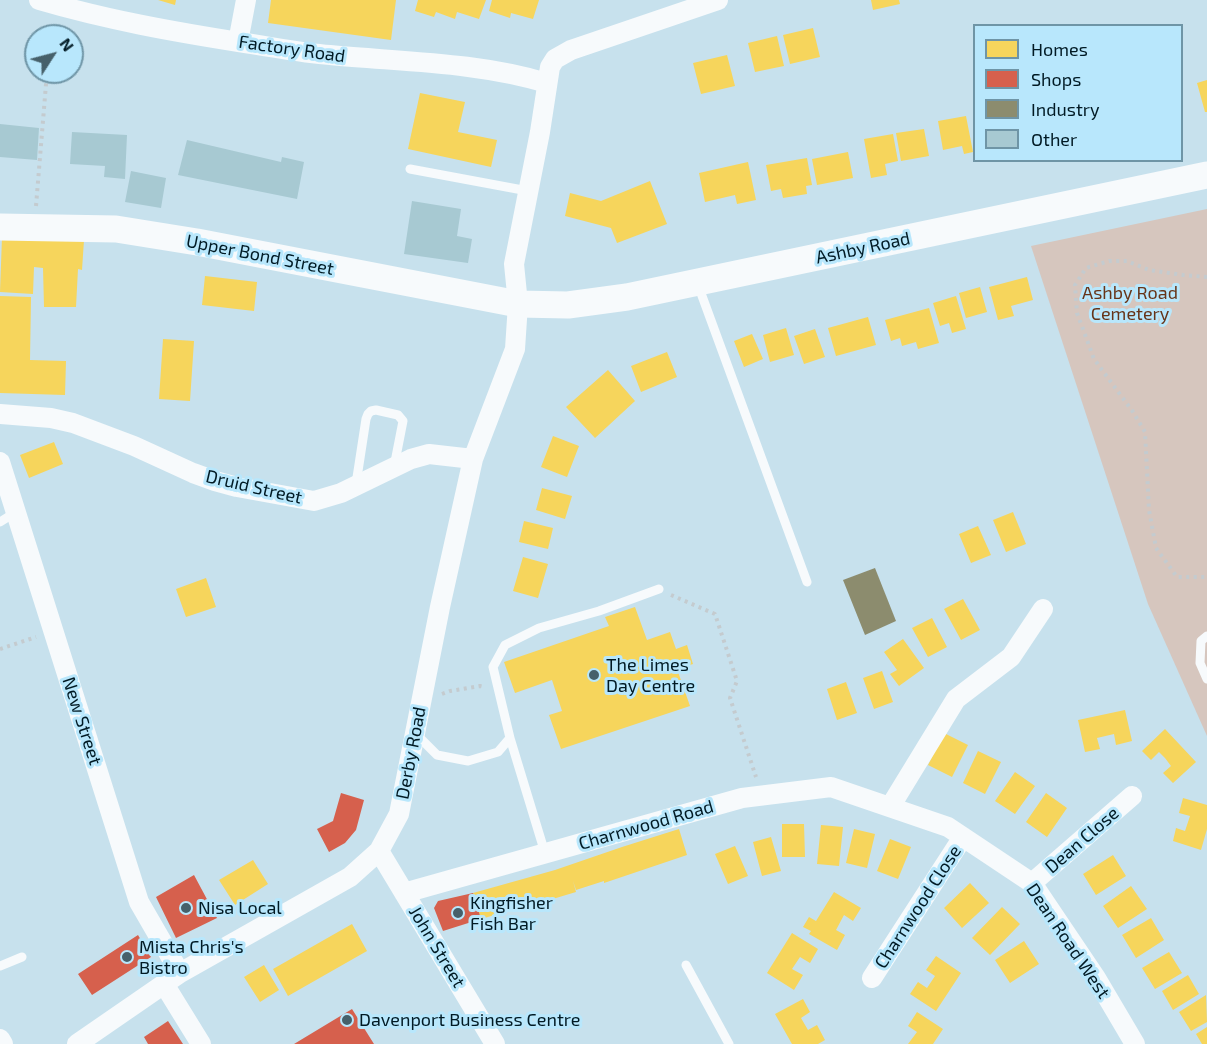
<!DOCTYPE html>
<html>
<head>
<meta charset="utf-8">
<style>
	body { margin:0 }
	#map { position:relative; width:1207px; height:1044px; overflow:hidden; background:#c7e1ed; font-family:"Exo 2",sans-serif }
	canvas { display:block }
	.legend { position:absolute; left:973px; top:24px; width:210px; height:138px; box-sizing:border-box; background:#b8e7fc; border:2px solid #6f95a6; margin:0; padding:8px 10px; list-style:none; font-size:18px; color:#011a24 }
	.legend li { display:flex; align-items:center; gap:12px; height:30px }
	.legend b { width:30px; border:2px solid #6f95a6 }
	.north { position:absolute; left:24px; top:24px; width:60px; height:60px; box-sizing:border-box; background:#b8e7fc; border:2px solid #6f95a6; border-radius:50%; rotate:54deg; font-size:16px; font-weight:700; line-height:24px; text-align:center; color:#011a24 }
	.north::after { content:''; display:block; margin:auto; width:21px; height:27px; background:#46606a; clip-path:polygon(50% 0,100% 100%,50% 72%,0 100%) }
</style>
</head>
<body>
<div id="map">
<canvas width="1207" height="1044"></canvas>
<ul class="legend">
<li><b style="height:16px;background:#f6d55c"></b>Homes</li>
<li><b style="height:16px;background:#d6604d"></b>Shops</li>
<li><b style="height:16px;background:#8c8c6e"></b>Industry</li>
<li><b style="height:16px;background:#a7c9d2"></b>Other</li>
</ul>
<div class="north">N</div>
</div>
<script>
const context = document.querySelector('canvas').getContext('2d');
context.lineJoin = 'round';
function fill(path, color) {
  context.fillStyle = color;
  context.fill(path, 'evenodd');
}
function stroke(path, color, width, dash) {
  context.strokeStyle = color;
  context.lineWidth = width;
  context.lineCap = dash ? 'butt' : 'round';
  context.setLineDash(dash || []);
  context.stroke(path);
}
function drawText(font, color, halo, rows, align = 'center') {
  context.font = font + ' "Exo 2",sans-serif';
  context.lineWidth = 6;
  context.setLineDash([]);
  context.textBaseline = 'middle';
  context.strokeStyle = halo;
  context.fillStyle = color;
  for (const [text, x, y, turn = 0] of rows) {
    context.save();
    context.translate(x, y);
    context.rotate((+turn || 0) * Math.PI / 180);
    context.textAlign = isNaN(turn) ? turn : align;
    if (halo) context.strokeText(text, 0, 0);
    context.fillText(text, 0, 0);
    context.restore();
  }
}
const green = new Path2D(`
	M1207,209V736L1148,604L1031,246Z`);
const homes = new Path2D(`
	M158,0H176L175,5Z
	M271,0H396L391,40L268,23Z
	M418,0H486L479,19L457,12L455,19L436,12L434,17L415,11Z
	M492,0H539L533,19L511,13L510,18L489,11Z
	M871,0H899L900,4L873,10Z
	M813,28L820,57L790,64L783,35Z
	M777,36L784,66L755,72L748,43Z
	M727,55L735,86L701,94L693,63Z
	M1207,80V112H1205L1197,83Z
	M420,93L465,102L458,132L497,140L491,167L408,149Z
	M966,116L973,152L964,154L962,146L943,150L938,121Z
	M924,129L929,156L901,161L896,133Z
	M893,134L898,161L885,164L887,175L871,178L864,139Z
	M848,152L853,178L817,185L812,159Z
	M807,158L812,185L806,186L807,194L783,198L781,189L771,191L766,165Z
	M748,162L756,200L737,204L735,195L705,202L699,173Z
	M650,181L667,224L617,243L611,228L565,216L570,193L601,201Z
	M2,237L84,240L82,270L78,269L76,307H44L43,268L34,267L33,294L0,292Z
	M205,276L257,282L254,311L202,305Z
	M1027,277L1033,300L1011,306L1014,316L998,320L989,287Z
	M980,287L987,312L966,318L959,293Z
	M0,296L31,297L30,360L66,361L65,395L0,393Z
	M956,296L966,329L952,333L949,323L940,326L933,303Z
	M929,308L939,343L918,349L916,342L902,346L900,338L891,341L885,320Z
	M868,317L876,345L836,356L828,328Z
	M786,328L794,355L770,362L763,335Z
	M815,329L825,357L804,364L794,336Z
	M752,334L763,359L744,367L734,341Z
	M163,339L194,341L190,401L159,399Z
	M667,352L677,377L641,392L631,366Z
	M608,370L635,401L595,438L566,407Z
	M553,436L579,446L567,477L541,467Z
	M54,442L63,464L29,478L20,455Z
	M542,488L572,496L565,519L536,510Z
	M1013,512L1026,544L1006,552L993,520Z
	M524,521L553,528L548,549L519,542Z
	M978,526L991,555L971,563L959,534Z
	M523,557L548,564L538,598L513,591Z
	M206,578L216,607L186,617L176,589Z
	M963,599L980,630L961,640L944,609Z
	M635,607L647,640L670,632L676,649L687,645L693,664L677,669L690,706L561,749L549,715L562,711L552,680L515,693L504,662L609,626L605,617Z
	M932,618L947,647L928,657L912,628Z
	M903,639L924,668L899,686L890,674L897,670L884,652Z
	M882,671L893,702L874,709L863,678Z
	M846,682L857,713L837,720L827,689Z
	M1125,710L1132,741L1116,745L1114,734L1097,738L1100,749L1085,752L1078,720Z
	M1165,729L1196,762L1173,783L1163,773L1171,766L1165,758L1159,752L1151,760L1142,751Z
	M944,733L968,745L952,777L928,765Z
	M978,751L1001,762L985,794L963,783Z
	M1015,772L1035,786L1015,814L995,801Z
	M1046,793L1067,808L1047,837L1026,822Z
	M1183,798L1207,805V829L1201,850L1173,841L1176,828L1185,831L1190,816L1179,813Z
	M782,824H804L805,857H782Z
	M821,825L843,827L839,866L817,864Z
	M679,829L687,855L604,883V881L576,890L573,881L576,892L516,910L515,909L481,919L473,893L555,870L622,847Z
	M854,829L875,834L867,868L846,863Z
	M771,837L781,871L762,876L753,842Z
	M890,839L911,847L898,879L877,871Z
	M735,846L748,876L728,884L715,854Z
	M1113,855L1126,876L1096,895L1083,874Z
	M253,860L268,884L235,905L219,880Z
	M970,883L989,903L962,928L944,908Z
	M1131,886L1147,909L1118,928L1103,906Z
	M834,892L861,908L853,921L844,915L836,930L845,935L837,950L809,934L811,931L803,927L809,917L816,921Z
	M1002,907L1020,924L990,955L972,938Z
	M1151,918L1164,940L1136,958L1122,935Z
	M352,924L367,951L288,996L273,969Z
	M792,933L818,949L810,963L800,957L792,969L803,975L794,990L767,973Z
	M1024,941L1039,964L1010,983L995,960Z
	M1169,952L1182,973L1155,989L1142,968Z
	M936,956L961,973L936,1011L910,994L918,982L927,988L935,976L926,970Z
	M264,965L279,990L260,1002L244,977Z
	M1188,975L1199,994L1173,1010L1162,991Z
	M1206,995L1207,1022L1191,1031L1179,1012Z
	M803,999L810,1012L801,1018L808,1030L817,1025L825,1040L818,1044H792L775,1014Z
	M917,1012L943,1029L933,1044H908L917,1032L908,1026Z
	M1207,1027V1044H1202L1196,1034Z`);
const shops = new Path2D(`
	M341,793L364,800L356,830L345,843L329,852L317,829L333,821Z
	M194,875L217,918L176,938L156,897Z
	M473,893L481,919L443,931L434,908L438,901Z
	M138,935L151,957L92,995L78,974Z
	M352,1009L374,1044H294Z
	M168,1021L183,1044H148L144,1037Z`);
const industry = new Path2D(`
	M875,568L896,621L865,635L843,580Z`);
const building = new Path2D(`
	M0,124L39,128L37,160L0,157Z
	M72,132L127,135L125,179L104,177L105,166L70,164Z
	M187,140L281,162L282,157L304,162L297,199L178,175Z
	M131,171L166,178L161,208L125,202Z
	M412,201L461,209L457,236L472,239L468,263L404,254Z`);
const path = new Path2D(`
	M50,36L51,25
	M36,206L47,72
	M1207,277L1183,275L1149,270L1127,261H1109L1086,268L1075,285L1077,313L1094,359L1133,412L1145,432L1149,510L1156,548L1177,577H1207
	M671,595L715,614L737,681L730,698L756,777
	M0,649L36,637
	M442,694L450,691L480,686L484,687`);
const service = new Path2D(`
	M410,169L528,191
	M698,285L807,582
	M356,484L366,419L368,414L371,411L376,410L398,415L403,421L394,467
	M0,522L16,512
	M1207,636L1201,641L1200,663L1207,679
	M416,734L437,755L468,761L498,752L510,738L493,667L505,645L539,628L599,611L659,589
	M510,738L545,853
	M686,965L729,1044
	M0,966L22,957`);
const minor = new Path2D(`
	M39,0C107,20 175,32 245,43C273,47 302,53 330,55C403,62 477,62 547,83
	M238,42L246,0
	M0,414L51,418L73,423L134,446L193,473L215,481L237,487L314,501L341,493L411,459L429,454L473,459
	M0,462L139,902L180,973
	M890,807L956,699L1011,657L1043,609
	M379,851L495,1044
	M1032,883L1132,796
	M404,893L742,798L831,787L948,827L1032,883L1096,978L1135,1044
	M872,978L963,837
	M164,984L201,1044
	M0,1039L3,1044
	M77,1044L180,973L350,877L379,851L399,814L440,607L473,459L515,349L518,304L514,264L540,132L550,67L555,59L571,50L718,0`);
const secondary = new Path2D(`
	M0,227L116,229L197,242L518,304L568,305L627,297L1207,175`);
const markers = [
	[594,675,6,"#46606a"],
	[186,908,6,"#46606a"],
	[458,913,6,"#46606a"],
	[127,957,6,"#46606a"],
	[347,1020,6,"#46606a"]
];
const streetNames = [
	["Factory Road",292,49,8],
	["Ashby Road",863,248,-12],
	["Upper Bond Street",260,255,11],
	["Druid Street",254,487,13],
	["New Street",82,721,72],
	["Derby Road",411,753,-79],
	["Charnwood Road",646,825,-16],
	["Dean Close",1082,840,-41],
	["Charnwood Close",918,907,-57],
	["Dean Road West",1068,941,56],
	["John Street",437,947,59]
];
const parkNames = [
	["Ashby Road",1130,293],
	["Cemetery",1130,314]
];
const poiNames = [
	["The Limes",606,665],
	["Day Centre",606,686],
	["Kingfisher",470,903],
	["Fish Bar",470,924],
	["Nisa Local",198,908],
	["Mista Chris's",139,947],
	["Bistro",139,968],
	["Davenport Business Centre",359,1020]
];
fill(green, '#d6c6be');
fill(homes, '#f6d55c');
fill(shops, '#d6604d');
fill(industry, '#8c8c6e');
fill(building, '#a7c9d2');
stroke(path, '#c4cbcf', 4, [3, 4.5]);
stroke(service, '#f7fafc', 9);
stroke(minor, '#f7fafc', 20);
stroke(secondary, '#f7fafc', 27);
for (const [x, y, r, color] of markers) {
  const dot = new Path2D();
  dot.arc(x, y, r, 0, 2 * Math.PI);
  context.fillStyle = color;
  context.fill(dot);
  stroke(dot, '#b8e7fc', 2);
}
drawText('18px', '#011a24', '#b8e7fc', streetNames);
drawText('18px', '#673418', '#b8e7fc', parkNames);
drawText('18px', '#011a24', '#b8e7fc', poiNames, 'left');
</script>
</body>
</html>
